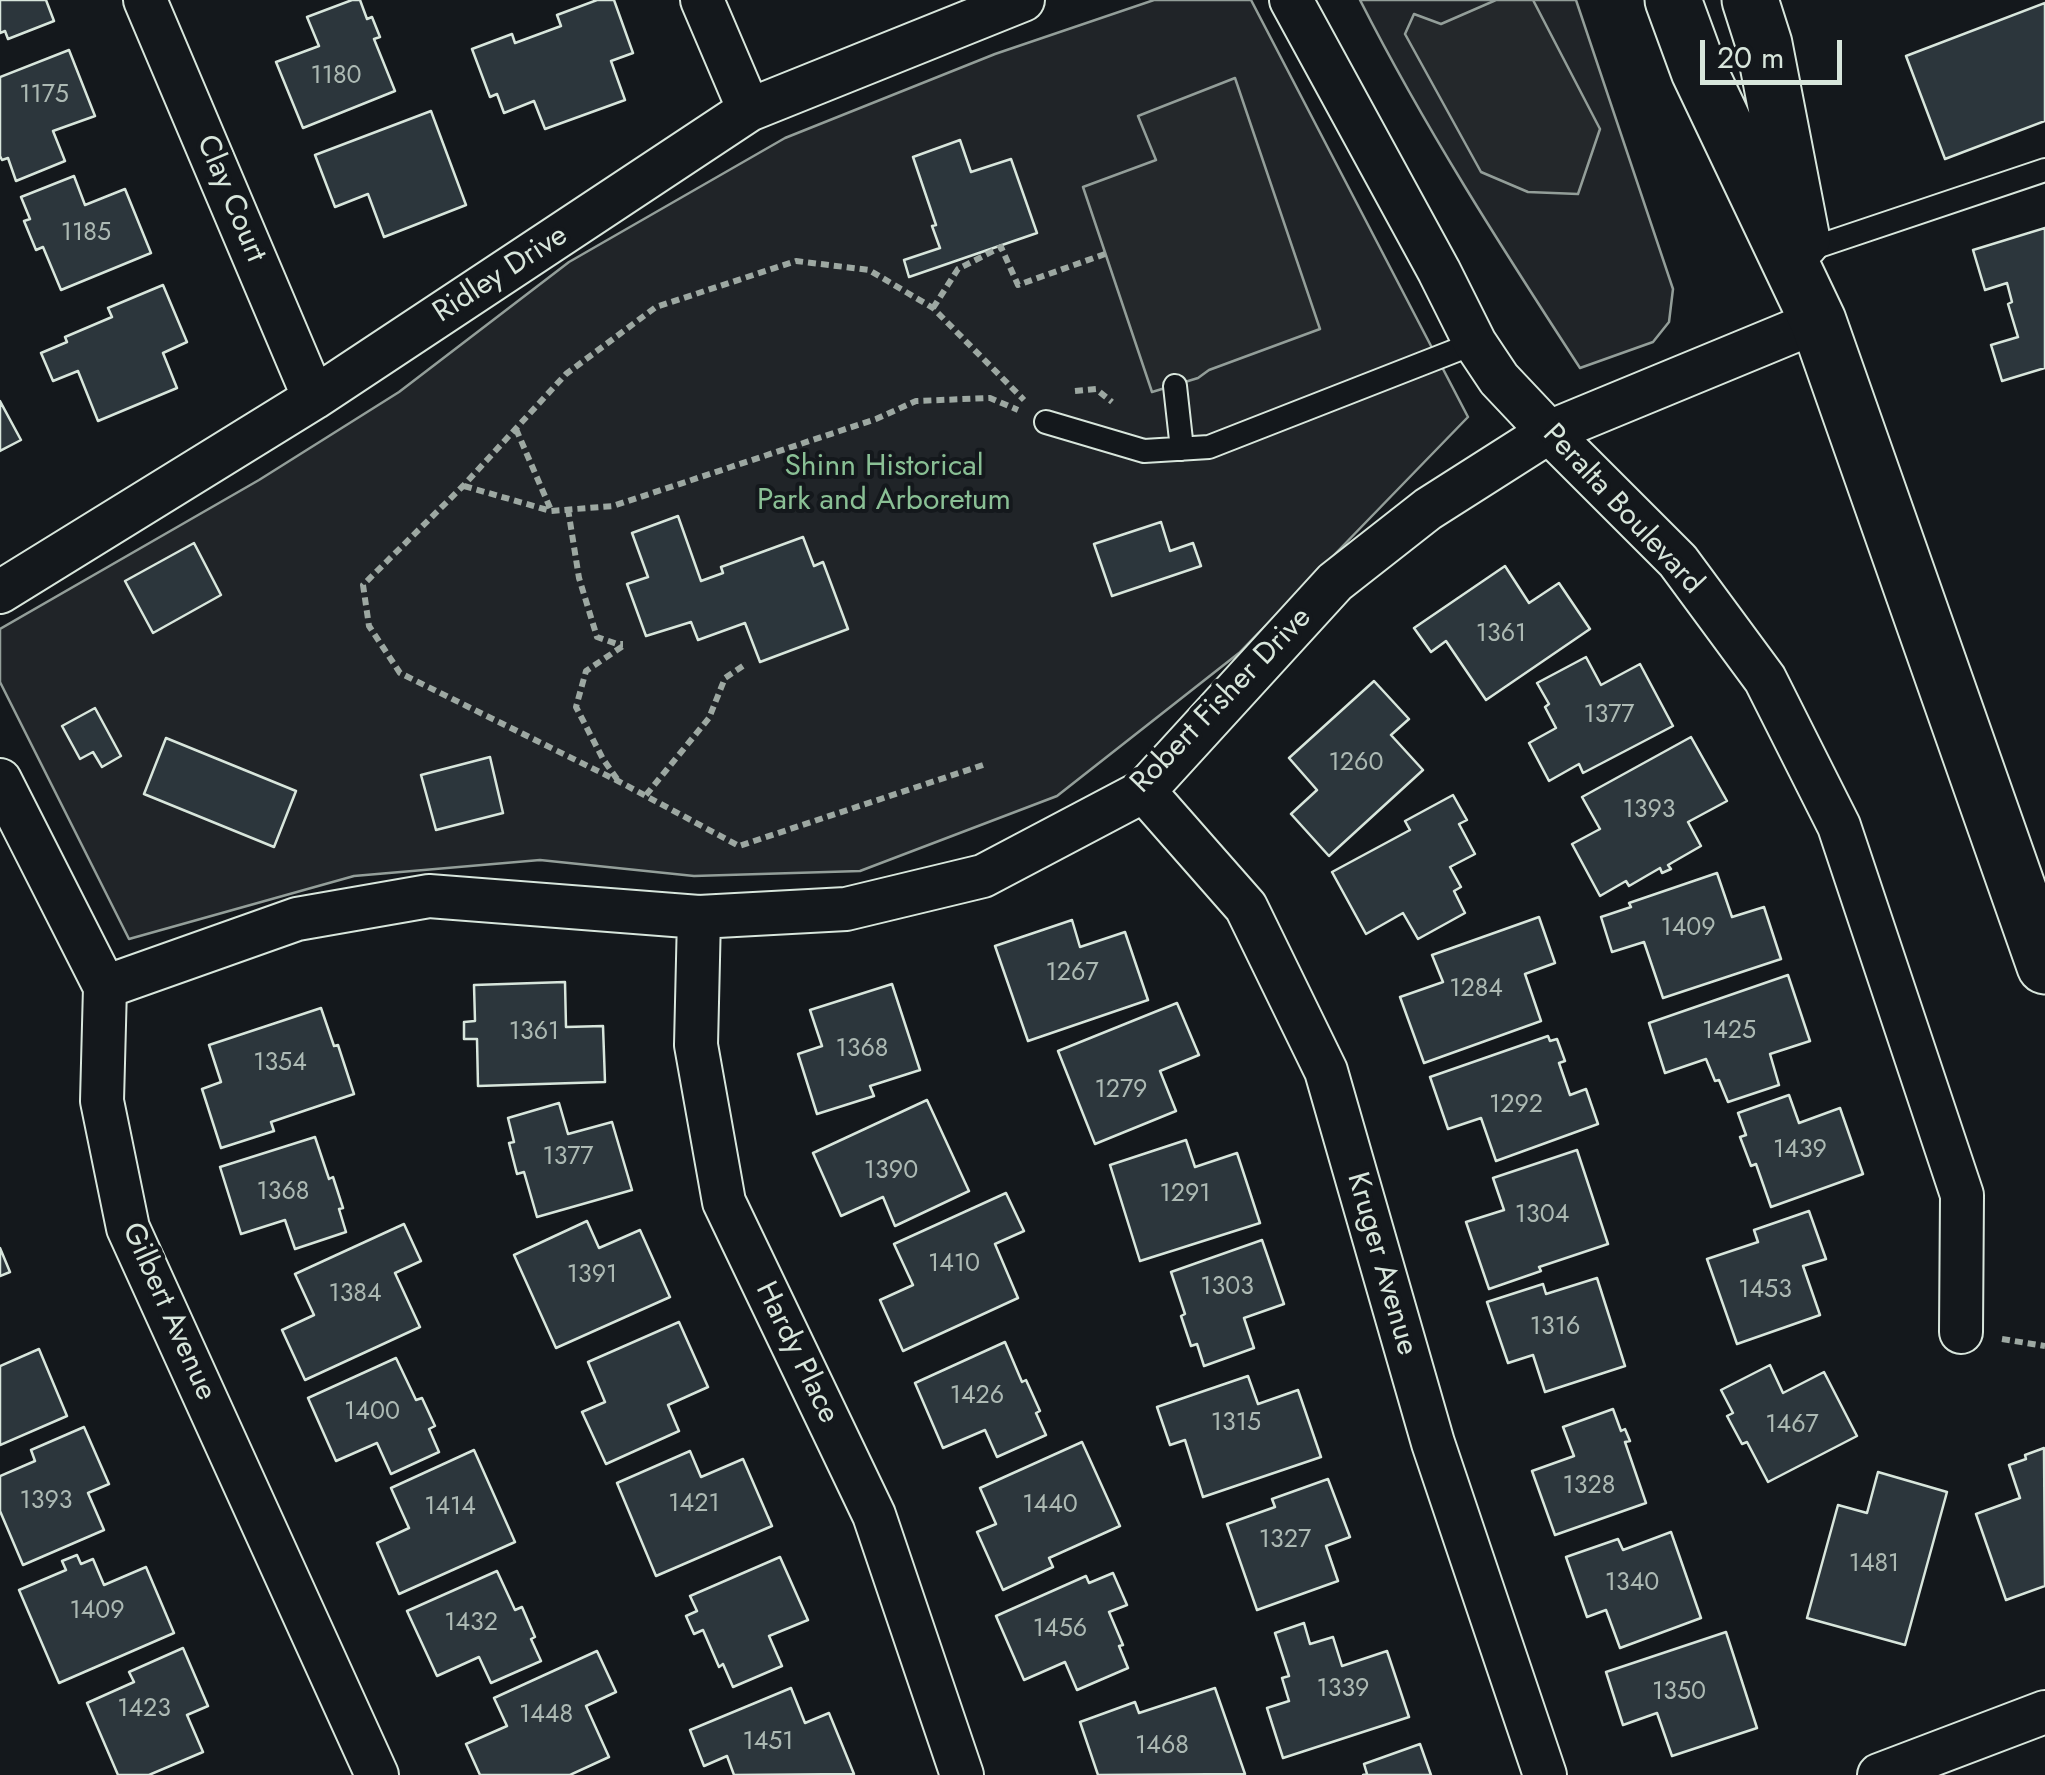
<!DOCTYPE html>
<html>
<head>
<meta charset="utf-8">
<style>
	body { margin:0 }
	#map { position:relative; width:2045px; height:1775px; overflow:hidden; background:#14181c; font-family:Jost,sans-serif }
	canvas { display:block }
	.scale { position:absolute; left:1700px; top:40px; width:142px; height:45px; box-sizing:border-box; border:5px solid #d8e6dc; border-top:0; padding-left:12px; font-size:30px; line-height:35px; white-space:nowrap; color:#d8e6dc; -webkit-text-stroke:8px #14181c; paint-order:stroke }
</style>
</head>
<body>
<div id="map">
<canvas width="2045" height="1775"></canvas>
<div class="scale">20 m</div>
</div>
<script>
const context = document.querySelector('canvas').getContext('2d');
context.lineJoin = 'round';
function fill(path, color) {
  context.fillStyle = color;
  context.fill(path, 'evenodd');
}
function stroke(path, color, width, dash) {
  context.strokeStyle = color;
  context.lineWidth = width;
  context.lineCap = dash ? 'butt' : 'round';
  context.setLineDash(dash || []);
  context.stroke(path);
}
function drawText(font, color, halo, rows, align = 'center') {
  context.font = font + ' Jost,sans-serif';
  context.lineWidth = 8;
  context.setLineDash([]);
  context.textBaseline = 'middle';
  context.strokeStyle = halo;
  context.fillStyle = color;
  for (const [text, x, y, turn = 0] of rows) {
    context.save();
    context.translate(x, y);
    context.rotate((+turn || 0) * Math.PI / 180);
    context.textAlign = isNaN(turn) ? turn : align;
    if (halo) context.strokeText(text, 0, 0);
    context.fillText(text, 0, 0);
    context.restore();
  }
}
const green = new Path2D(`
	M1154,0H1251L1468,417L1239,653L1057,796L860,871L694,876L540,860L354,876L129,939L0,682V629L259,480L399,392L569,262L785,138L995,54Z
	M1360,0H1576L1673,289L1669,322L1653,342L1580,368C1502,248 1425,128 1360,0Z`);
const parking = new Path2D(`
	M1496,0H1533L1600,129L1578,194L1528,192L1481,172L1405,34L1414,14L1441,24Z
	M1235,78L1320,329L1209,370L1198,378L1152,392L1083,187L1156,160L1138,116Z`);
const building = new Path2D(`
	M0,0H46L54,21L8,39L5,31L0,33Z
	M352,0H360L367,19L372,17L380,37L374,39L395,91L303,128L276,62L319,46L307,17Z
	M597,0H614L633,53L611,61L625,100L545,129L534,101L504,113L497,94L490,97L472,49L512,34L515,43L561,26L557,15Z
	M2045,3V121L1945,159L1906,56Z
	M69,50L95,116L53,131L65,161L16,181L8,158L2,160L0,156V77Z
	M431,111L466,205L384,237L368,194L335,207L315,155Z
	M960,140L971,172L1011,159L1037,233L909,277L904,260L940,248L932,226L936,225L913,157Z
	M74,176L85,205L125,189L151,253L61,290L43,247L36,250L24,221L30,219L21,197Z
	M2045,228V368L2002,381L1991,345L2018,337L2008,304L2012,302L2007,283L1985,290L1973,250Z
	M163,285L187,342L163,353L177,388L98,421L78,371L53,381L41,353L67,342L65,337L112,317L108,308Z
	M0,401L21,440L0,451Z
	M678,516L701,581L723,573L721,567L803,537L814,566L823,562L848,629L760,662L745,623L698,640L691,622L646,636L627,584L648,577L632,533Z
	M1161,522L1170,551L1193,543L1201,566L1112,596L1094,544Z
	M194,543L221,595L153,633L125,581Z
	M1505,566L1529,603L1559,583L1590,629L1486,700L1446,641L1431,652L1414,628Z
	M1586,657L1601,685L1640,664L1673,726L1583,773L1579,764L1549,781L1529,743L1556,728L1545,707L1549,704L1537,683Z
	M1374,681L1409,719L1391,735L1423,770L1329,856L1291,814L1317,790L1289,758Z
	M95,708L121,756L102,767L93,752L80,759L62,726Z
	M1691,737L1727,801L1688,822L1701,846L1668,865L1671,869L1662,873L1660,868L1629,886L1626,881L1600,896L1572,844L1600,829L1582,797Z
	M166,738L296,791L274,847L144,794Z
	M490,757L503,813L436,830L421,775Z
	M1453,795L1467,820L1459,824L1475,854L1450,867L1461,887L1454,891L1465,913L1418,939L1403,913L1366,934L1332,872L1410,830L1405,821Z
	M1717,873L1732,917L1764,907L1781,959L1663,998L1644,942L1612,952L1601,917L1631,907L1629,903Z
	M1539,917L1555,963L1525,974L1541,1021L1424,1063L1400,997L1443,982L1432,955Z
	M1072,920L1080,947L1125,932L1148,1000L1028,1041L995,946Z
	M1788,975L1810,1041L1770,1054L1779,1085L1728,1102L1719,1080L1715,1081L1706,1059L1665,1073L1649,1023Z
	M565,982L566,1027L603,1026L605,1082L478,1086L477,1039H464V1022L475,1021L474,985Z
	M892,984L920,1070L870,1086L874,1096L817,1114L798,1054L822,1046L810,1010Z
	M1177,1003L1199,1055L1160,1071L1176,1111L1095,1144L1058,1051Z
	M321,1008L334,1046L338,1045L354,1094L271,1122L274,1131L221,1148L202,1089L221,1082L209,1045Z
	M1548,1036L1550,1041L1557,1039L1565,1061L1559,1063L1570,1095L1586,1089L1598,1124L1496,1161L1481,1118L1448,1129L1430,1077Z
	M1789,1095L1799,1123L1840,1108L1863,1174L1771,1207L1756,1164L1751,1166L1740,1137L1746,1135L1738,1113Z
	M927,1100L969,1191L895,1226L883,1197L841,1216L813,1153Z
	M559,1103L568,1134L612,1122L632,1190L537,1217L524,1172L517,1174L509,1143L514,1142L508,1118Z
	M315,1137L329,1179L333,1177L343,1208L339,1209L346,1232L295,1249L285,1220L241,1234L220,1167Z
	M1186,1140L1195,1167L1237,1153L1260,1223L1140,1261L1110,1165Z
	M1577,1150L1608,1244L1539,1267L1541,1271L1489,1289L1466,1222L1504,1210L1493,1178Z
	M1006,1193L1024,1231L995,1244L1018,1298L903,1351L880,1300L913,1285L894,1244Z
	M1809,1211L1826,1259L1803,1266L1820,1315L1737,1344L1707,1259L1758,1242L1754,1230Z
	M587,1221L599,1248L640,1230L670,1297L556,1348L514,1255Z
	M404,1224L421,1261L395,1273L420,1327L305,1380L282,1330L314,1315L295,1274Z
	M1262,1240L1284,1304L1244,1318L1254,1348L1204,1366L1197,1344L1191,1346L1181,1316L1185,1314L1171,1272Z
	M0,1248L10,1272L0,1276Z
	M1597,1278L1625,1366L1545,1392L1533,1355L1508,1363L1487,1302L1543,1284L1546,1294Z
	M679,1322L708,1387L668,1405L679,1431L606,1464L582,1412L605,1402L588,1362Z
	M1005,1342L1022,1382L1026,1380L1040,1411L1036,1413L1046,1435L997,1457L985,1430L943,1448L915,1383Z
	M39,1349L67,1416L0,1445V1366Z
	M396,1358L416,1400L422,1398L435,1426L429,1429L439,1452L391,1474L377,1443L336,1461L308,1398Z
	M1770,1365L1783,1393L1824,1372L1857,1436L1768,1482L1747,1442L1742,1444L1727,1416L1733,1413L1721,1390Z
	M1248,1376L1258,1404L1298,1390L1321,1457L1203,1497L1185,1440L1170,1445L1157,1407Z
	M1613,1409L1621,1431L1625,1429L1630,1441L1625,1442L1646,1503L1555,1535L1532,1471L1574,1456L1563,1427Z
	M84,1427L109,1484L88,1493L104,1530L23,1565L0,1511V1476L35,1461L31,1450Z
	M1082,1442L1120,1526L1049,1558L1053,1567L1003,1590L977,1532L996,1524L980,1488Z
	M2044,1448L2045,1586L2006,1600L1976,1514L2020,1498L2009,1465L2026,1459L2025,1455Z
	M474,1450L515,1542L399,1594L377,1543L409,1528L391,1488Z
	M690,1451L701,1477L743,1459L772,1526L656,1576L617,1483Z
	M1878,1472L1947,1492L1905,1645L1807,1618L1838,1505L1867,1513Z
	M1328,1479L1350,1537L1326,1546L1338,1581L1257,1610L1227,1524L1275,1507L1272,1499Z
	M1671,1532L1701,1618L1620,1648L1606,1610L1587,1617L1566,1557L1618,1539L1623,1550Z
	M77,1555L81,1564L93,1559L104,1585L146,1567L174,1633L59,1683L19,1590L66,1570L62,1561Z
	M780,1557L808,1620L769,1636L782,1666L733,1687L723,1664L719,1667L703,1630L694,1634L686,1616L697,1611L690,1596Z
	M497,1571L515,1610L522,1607L535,1637L531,1639L541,1661L491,1683L479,1657L437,1676L407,1611Z
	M1113,1573L1127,1605L1109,1612L1123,1645L1119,1646L1128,1668L1077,1690L1065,1662L1024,1680L996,1616L1086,1576L1089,1583Z
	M1304,1623L1310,1644L1333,1637L1342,1666L1387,1651L1409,1717L1283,1758L1267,1708L1289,1701L1282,1678L1289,1676L1275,1633Z
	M1726,1632L1757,1728L1672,1756L1657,1713L1623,1725L1606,1672Z
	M183,1648L208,1706L187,1715L203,1752L149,1775H118L87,1703L134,1682L129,1672Z
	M597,1651L616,1692L586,1706L609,1757L570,1775H480L466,1744L507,1726L494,1698Z
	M791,1688L805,1723L829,1713L854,1774L734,1775L727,1756L704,1766L690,1730Z
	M1215,1688L1245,1774L1098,1775L1080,1722L1135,1702L1139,1713Z
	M1420,1744L1431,1775H1363L1367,1774L1364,1764Z`);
const path = new Path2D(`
	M933,308L958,269L1001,247L1018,285L1105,254
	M1075,391L1096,389L1112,402
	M516,429L551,510
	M464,486L551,511L613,506L876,419L916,401L990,398L1018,410
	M568,509L579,578L597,637L617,644H623
	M983,765L739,846L618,781L400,673L369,626L363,585L463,486L566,374L656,307L796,261L869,270L933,308L1024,400
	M617,779L603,759L576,707L586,671L626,644
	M646,795L709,718L725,678L743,666
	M2002,1339L2045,1346`);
const lane = new Path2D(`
	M1804,251L2045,170
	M1175,386L1182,449
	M1046,422L1144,451L1209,447L1475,343`);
const street = new Path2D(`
	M145,0L314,398
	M702,0L749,110
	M1291,0L1439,271L1475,343L1499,379L1549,432L1678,561L1765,679L1839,826L1962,1195L1961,1332
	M0,592L314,398L749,110L1023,0
	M0,780L105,987L102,1101L128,1228L377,1775
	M1144,791L1246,907L1326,1071L1433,1443L1545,1775
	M699,917L696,1045L724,1202L874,1515L962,1775
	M105,987L297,919L429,896L699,917L846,909L983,876L1144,791L1335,582L1428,509L1549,432L1818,321
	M1879,1775L2045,1712`);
const primary = new Path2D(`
	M1673,0L1699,71L1818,321L2045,966
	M1750,0L1764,44L1802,240`);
const numberNames = [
	["1180",336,77],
	["1175",44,96],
	["1185",86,234],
	["1361",1501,635],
	["1377",1609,716],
	["1260",1356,764],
	["1393",1649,811],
	["1409",1688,929],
	["1267",1072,974],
	["1284",1476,990],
	["1425",1729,1032],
	["1361",534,1033],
	["1368",862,1050],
	["1354",280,1064],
	["1279",1121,1091],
	["1292",1516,1106],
	["1439",1800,1151],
	["1377",568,1158],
	["1390",891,1172],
	["1368",283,1193],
	["1291",1185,1195],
	["1304",1542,1216],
	["1410",954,1265],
	["1391",592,1276],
	["1303",1227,1288],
	["1453",1765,1291],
	["1384",355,1295],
	["1316",1555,1328],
	["1426",977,1397],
	["1400",372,1413],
	["1315",1236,1424],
	["1467",1792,1426],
	["1328",1589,1487],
	["1393",46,1502],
	["1421",694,1505],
	["1440",1050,1506],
	["1414",450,1508],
	["1327",1285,1541],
	["1481",1874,1565],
	["1340",1632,1584],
	["1409",97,1612],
	["1432",471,1624],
	["1456",1060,1630],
	["1339",1343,1690],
	["1350",1679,1693],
	["1423",144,1710],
	["1448",546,1716],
	["1451",768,1743],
	["1468",1162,1747]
];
const streetNames = [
	["Clay Court",230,199,67],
	["Ridley Drive",501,275,-33],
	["Peralta Boulevard",1622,510,47],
	["Robert Fisher Drive",1222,701,-46],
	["Kruger Avenue",1381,1264,74],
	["Gilbert Avenue",168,1312,66],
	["Hardy Place",796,1353,64]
];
const parkNames = [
	["Shinn Historical",884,468],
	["Park and Arboretum",884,502]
];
fill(green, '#202428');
stroke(green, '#939e99', 2.5);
fill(parking, '#24282b');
stroke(parking, '#939e99', 2.5);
fill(building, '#2c363c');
stroke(building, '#d8e6dc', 2.5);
stroke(lane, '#d8e6dc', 26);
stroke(street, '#d8e6dc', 46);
stroke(primary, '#d8e6dc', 59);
stroke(path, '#9da8a2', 6, [8, 5]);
stroke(lane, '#14181c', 22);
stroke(street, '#14181c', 42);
stroke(primary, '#14181c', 55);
drawText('25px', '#adbab4', null, numberNames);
drawText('30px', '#d8e6dc', '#14181c', streetNames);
drawText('30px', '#8ac095', '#14181c', parkNames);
</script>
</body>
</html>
